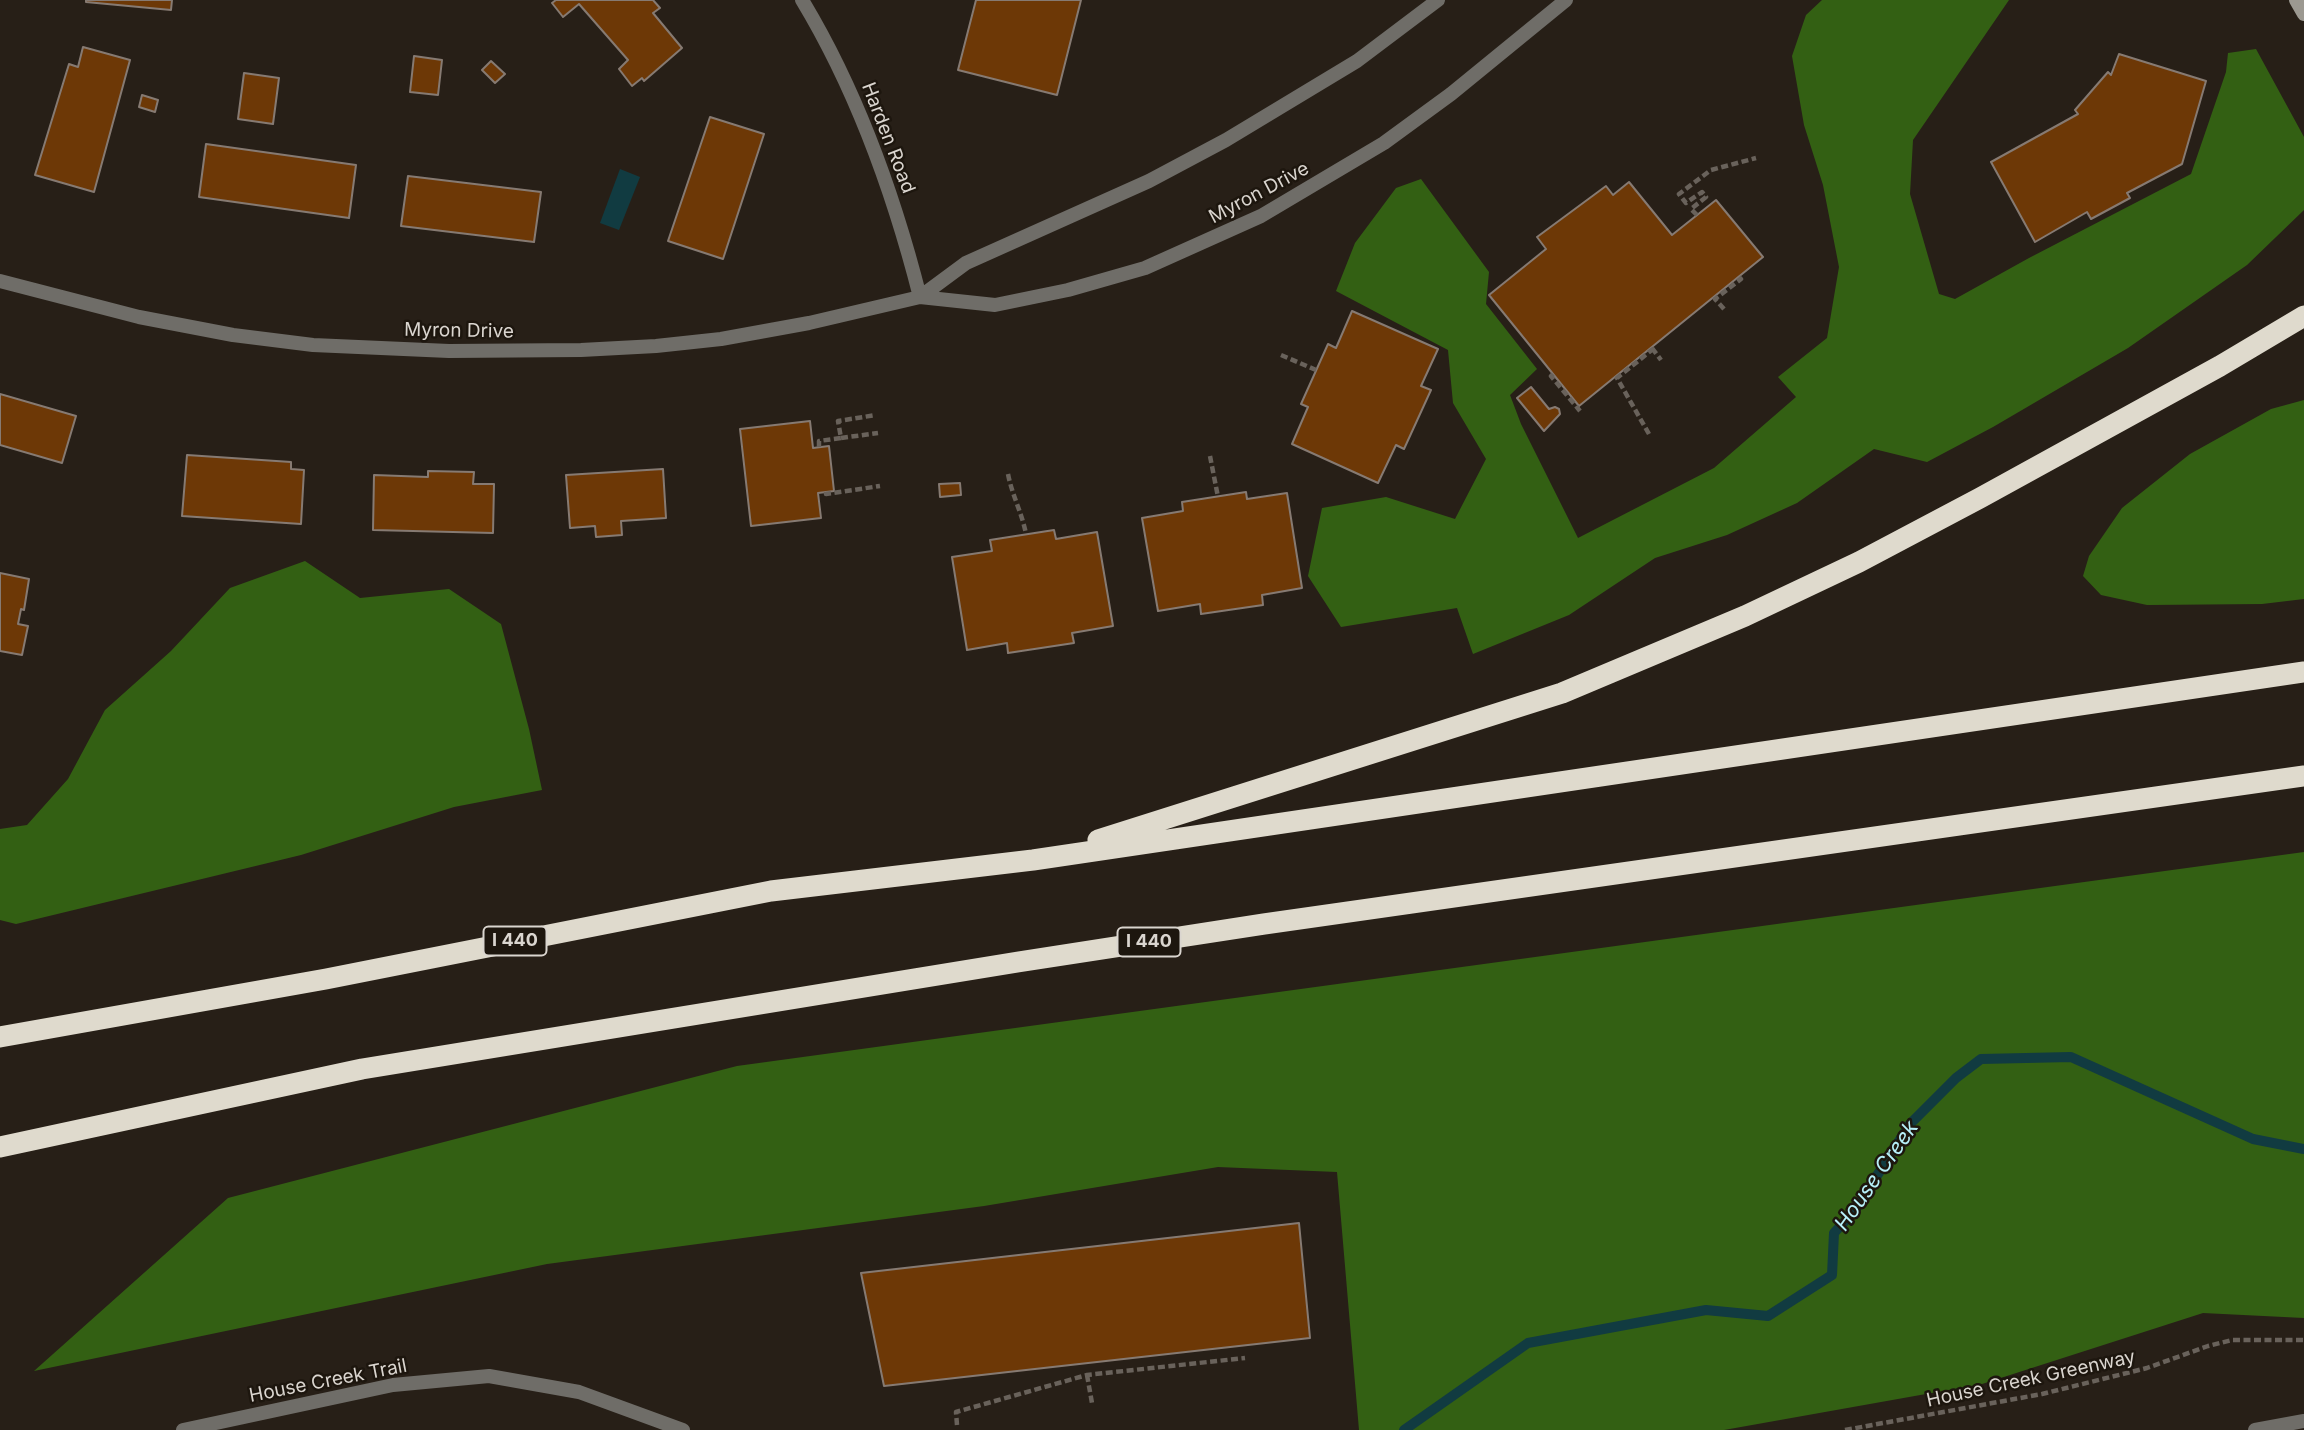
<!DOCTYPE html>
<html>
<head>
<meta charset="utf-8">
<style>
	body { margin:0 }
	canvas { display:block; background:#271f17 }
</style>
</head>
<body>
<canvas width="2304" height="1430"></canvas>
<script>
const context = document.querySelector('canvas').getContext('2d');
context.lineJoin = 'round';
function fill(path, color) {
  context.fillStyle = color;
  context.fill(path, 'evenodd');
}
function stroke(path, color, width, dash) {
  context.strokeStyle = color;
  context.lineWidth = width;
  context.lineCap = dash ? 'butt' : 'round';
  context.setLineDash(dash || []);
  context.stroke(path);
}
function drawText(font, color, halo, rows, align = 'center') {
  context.font = font + ' Inter,sans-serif';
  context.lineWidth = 5;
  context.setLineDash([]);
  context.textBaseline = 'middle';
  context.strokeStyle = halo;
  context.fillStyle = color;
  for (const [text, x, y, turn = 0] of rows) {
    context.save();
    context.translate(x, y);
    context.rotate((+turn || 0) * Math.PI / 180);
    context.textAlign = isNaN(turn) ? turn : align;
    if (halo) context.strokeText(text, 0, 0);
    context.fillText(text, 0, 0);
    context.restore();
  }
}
const forest = new Path2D(`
	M1822,0H2009L1913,140L1910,194L1939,294L1955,299L2029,258L2191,174L2226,72L2228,53L2256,49L2304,137V210L2247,265L2128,348L1993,427L1927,462L1874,449L1797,503L1727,535L1655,558L1569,615L1473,654L1457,608L1341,627L1308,576L1322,508L1386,497L1455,519L1486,459L1453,403L1448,350L1336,291L1355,243L1396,188L1421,179L1489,272L1486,304L1537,369L1510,395L1521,424L1578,538L1714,468L1796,397L1778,377L1827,338L1839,267L1823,185L1804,125L1792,56L1806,15Z
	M2304,400V599L2262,604L2147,605L2101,595L2083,576L2089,556L2122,508L2190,454L2271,409Z
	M305,561L360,598L449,589L501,624L529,729L542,790L454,807L301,855L16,924L0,920V829L27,825L68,779L105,710L171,651L230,588Z
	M2304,852V1318L2203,1313L1982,1384L1724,1430H1359L1337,1172L1218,1167L984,1206L547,1264L34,1371L228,1198L737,1066Z`);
const water = new Path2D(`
	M620,169L640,177L619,230L600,223Z`);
const stream = new Path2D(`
	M1404,1430L1528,1343L1706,1310L1768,1316L1832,1275L1834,1233L1855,1210L1910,1124L1956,1078L1981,1059L2071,1057L2253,1139L2304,1149`);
const building = new Path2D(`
	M86,0H172L171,10L86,2Z
	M556,0H653L660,8L653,13L682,48L644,81L642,78L632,86L619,69L628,60L579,4L563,17L552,3Z
	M976,0H1081L1057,95L958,70Z
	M83,47L130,60L94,192L35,175L69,64L78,67Z
	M2119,54L2206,81L2182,164L2127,193L2130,198L2091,219L2087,212L2035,242L1991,162L2078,114L2075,110L2108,72L2111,75Z
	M414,56L442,60L438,95L410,92Z
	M491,61L505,74L495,83L482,70Z
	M244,73L279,78L273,124L238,119Z
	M142,95L158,100L155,112L139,107Z
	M710,117L764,134L723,259L668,241Z
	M206,144L356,165L349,218L199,197Z
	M408,176L541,192L534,242L401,226Z
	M1629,182L1672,235L1716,200L1763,257L1579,406L1489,295L1546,249L1537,237L1606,186L1613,195Z
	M1352,311L1438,349L1421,386L1431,390L1404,449L1396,445L1378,483L1292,444L1308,407L1301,404L1328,344L1336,348Z
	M1531,387L1549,409L1555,407L1559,409L1560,414L1544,431L1517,398Z
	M0,394L76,416L62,463L0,445Z
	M810,421L813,448L829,446L834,491L818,493L821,518L751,526L740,429Z
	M187,455L291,462V469L304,470L301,524L182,516Z
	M663,469L666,518L621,521L622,535L596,537L595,526L570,528L566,475Z
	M428,471L474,472L473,484H494L493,533L373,530L374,475L428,477Z
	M960,483L961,495L940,497L939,484Z
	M1246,492L1247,499L1287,493L1302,588L1262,595L1263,605L1201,614L1200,604L1158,611L1142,518L1183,511L1182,502Z
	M1054,530L1056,539L1097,532L1113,626L1072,633L1074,643L1008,653L1007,643L967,650L952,557L992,551L990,540Z
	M0,573L29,579L24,610L21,609L18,624L28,626L22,655L0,651Z
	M1299,1223L1310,1338L884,1386L861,1273Z`);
const path = new Path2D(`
	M1697,215L1691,209L1706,197L1702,192L1686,203L1679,194L1711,170L1756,158
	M1724,309L1715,299L1741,279L1739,277
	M1652,348L1661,360
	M1281,355L1316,370
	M1553,374L1551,376L1580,411
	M1649,434L1617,378L1653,349
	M841,438L878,433
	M819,447V441L841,438L838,421L876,415
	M1210,456L1218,497
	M1008,474C1012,495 1022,513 1026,534
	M826,492V494L880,486
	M1087,1375L1092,1403
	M957,1425L956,1412L1087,1375L1245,1358
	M1845,1430L2042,1394L2147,1368L2208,1346L2232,1340H2304`);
const service = new Path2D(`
	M183,1430L393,1385L489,1376L579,1392L683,1430`);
const minor = new Path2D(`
	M802,0C857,91 894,195 920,297
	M0,281L139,317L233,335L313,345L449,351L581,350L656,346L721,339L809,323L920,297L995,305L1068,290L1145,268L1261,216L1384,143L1451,94L1566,0
	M920,297L966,263L1149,181L1226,140L1357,61L1438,0
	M2255,1430L2304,1421`);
const secondary = new Path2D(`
	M2296,0L2304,14`);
const motorway = new Path2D(`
	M1098,840L1562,693L1745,616L1859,562L1980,498L2220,366L2304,316
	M0,1037L326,979L771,891L1033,860L2304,672
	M0,1147L362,1069L1018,962L1264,924L2304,776`);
const shields = [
	[515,941,63],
	[1149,942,63]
];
const shieldNames = [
	["I 440",515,941],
	["I 440",1149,942]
];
const streetNames = [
	["Harden Road",888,138,69],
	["Myron Drive",1259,193,-28],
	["Myron Drive",459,331,1],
	["House Creek Greenway",2031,1379,-12],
	["House Creek Trail",328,1381,-11]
];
const waterNames = [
	["House Creek",1877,1176,-55]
];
fill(forest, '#336013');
fill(water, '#113b41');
stroke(stream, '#113b41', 10);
fill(building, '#6d3806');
stroke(building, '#867a72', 2);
stroke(path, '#69625b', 4.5, [7, 3.5]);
stroke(service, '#6f6d68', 14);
stroke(minor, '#6f6d68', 14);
stroke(secondary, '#9c9991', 14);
stroke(motorway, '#dfdacd', 21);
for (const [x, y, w] of shields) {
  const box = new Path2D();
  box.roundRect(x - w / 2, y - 14.5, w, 29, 5);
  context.fillStyle = '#1d160e';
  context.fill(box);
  stroke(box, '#dad5cf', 2);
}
drawText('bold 18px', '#dad5cf', null, shieldNames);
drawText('19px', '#dad5cf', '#1d160e', streetNames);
drawText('italic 21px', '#b7f0f9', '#1d160e', waterNames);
</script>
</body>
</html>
